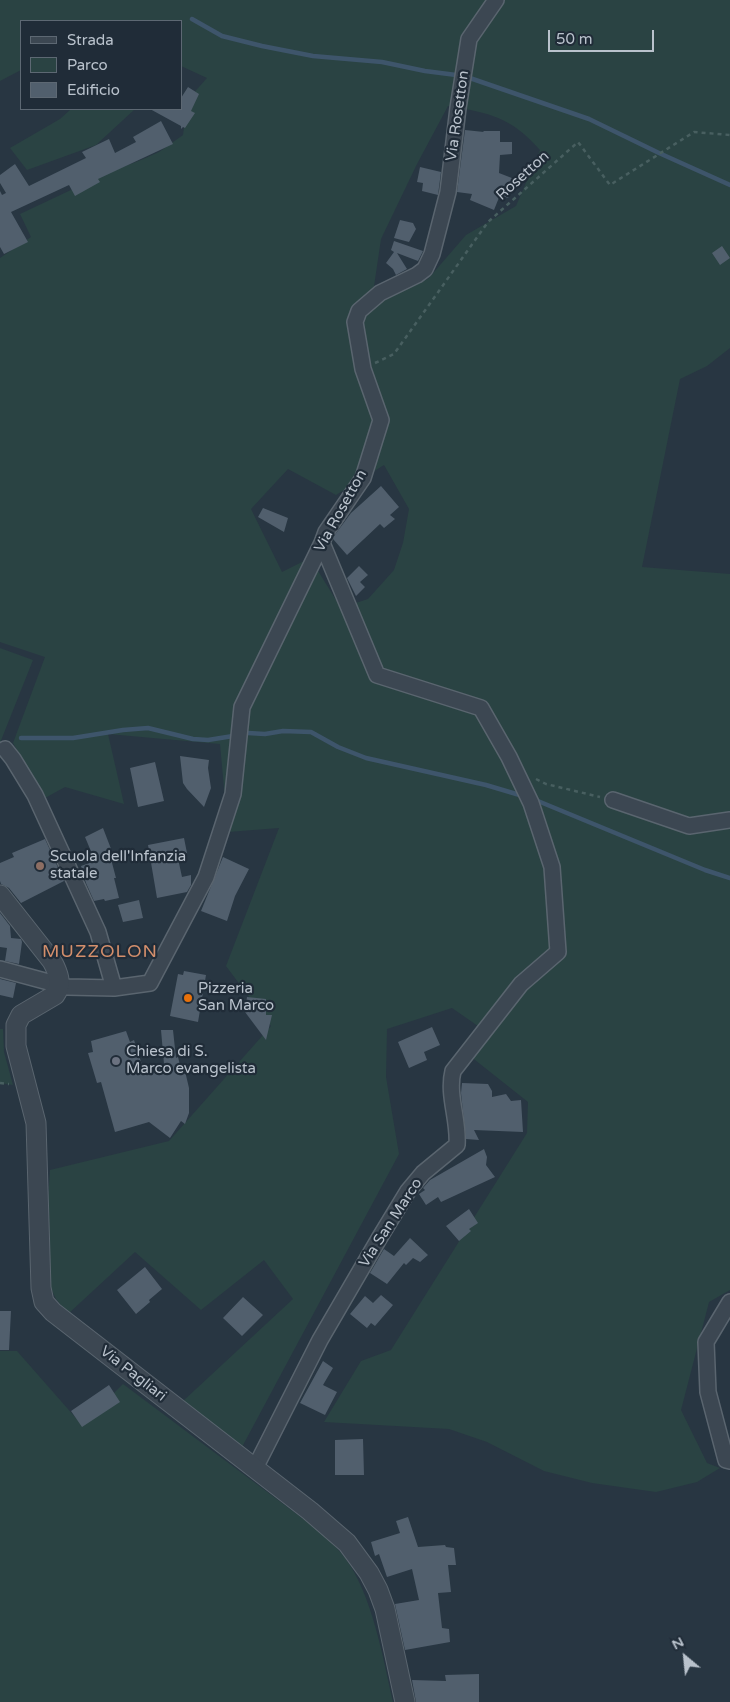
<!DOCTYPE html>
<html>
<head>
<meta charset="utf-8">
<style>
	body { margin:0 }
	#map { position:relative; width:730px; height:1702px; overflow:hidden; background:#283642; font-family:"Varela Round",sans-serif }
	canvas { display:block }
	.legend { position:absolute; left:20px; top:20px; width:162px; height:90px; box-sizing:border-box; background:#202c38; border:1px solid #5d6873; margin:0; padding:6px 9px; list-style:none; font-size:15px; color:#b9c2cc }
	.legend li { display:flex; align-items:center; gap:10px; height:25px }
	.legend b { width:25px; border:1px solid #5d6873 }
	.north { position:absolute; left:660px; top:1632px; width:50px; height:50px; -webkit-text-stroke:4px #202c38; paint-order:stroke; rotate:332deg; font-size:14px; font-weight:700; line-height:20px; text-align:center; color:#b9c2cc }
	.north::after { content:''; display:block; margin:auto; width:18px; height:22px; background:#b9c2cc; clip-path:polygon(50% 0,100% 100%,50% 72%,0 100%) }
	.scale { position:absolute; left:548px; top:30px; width:106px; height:22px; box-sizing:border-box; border:2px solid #b9c2cc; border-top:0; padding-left:6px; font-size:15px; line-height:18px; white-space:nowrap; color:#b9c2cc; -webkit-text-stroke:4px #202c38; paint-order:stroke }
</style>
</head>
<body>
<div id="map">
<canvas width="730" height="1702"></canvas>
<ul class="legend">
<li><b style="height:6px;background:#3c4752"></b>Strada</li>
<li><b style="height:14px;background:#2a4343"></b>Parco</li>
<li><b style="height:14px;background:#515f6d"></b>Edificio</li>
</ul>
<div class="north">N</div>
<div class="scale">50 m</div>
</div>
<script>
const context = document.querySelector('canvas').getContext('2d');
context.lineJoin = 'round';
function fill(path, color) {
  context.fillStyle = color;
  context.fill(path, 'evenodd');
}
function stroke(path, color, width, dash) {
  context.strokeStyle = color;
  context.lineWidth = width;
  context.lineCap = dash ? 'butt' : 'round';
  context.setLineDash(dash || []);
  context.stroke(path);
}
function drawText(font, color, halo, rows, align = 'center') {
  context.font = font + ' "Varela Round",sans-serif';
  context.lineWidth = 4.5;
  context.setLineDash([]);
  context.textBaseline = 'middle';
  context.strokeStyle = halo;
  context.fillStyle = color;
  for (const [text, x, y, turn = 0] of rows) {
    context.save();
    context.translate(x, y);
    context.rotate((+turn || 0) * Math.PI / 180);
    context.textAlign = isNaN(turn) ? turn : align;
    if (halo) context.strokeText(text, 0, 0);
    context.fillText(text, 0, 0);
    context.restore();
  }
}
const green = new Path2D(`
	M0,0H730V348L707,366L680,379L642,567L730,574V1290L709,1302L681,1410L707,1463L720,1468L697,1482L656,1492L592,1483L544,1471L487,1442L449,1429L324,1422L361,1361L391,1350L527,1133L528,1102L470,1056L488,1033L452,1008L387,1029L386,1077L399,1154L242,1447L182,1402L293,1299L264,1260L201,1310L135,1252L68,1314L56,1299L47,1280V1215L50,1170L169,1141L271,1026L226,966L279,828L228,832L220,744L108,734L124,804L65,787L45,798L13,743L45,657L0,642V258L31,237L20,214L107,173L141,160L159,152L183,135L185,121L183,105L207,78L181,66V21H21V70L0,81ZM448,106C490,113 511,117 540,150L516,206L466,235L428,279L393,292L373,293L381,239L417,164ZM384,465L409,509L403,543L394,570L368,599L341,608L310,558L282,572L251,509L288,469L336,495Z
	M71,109H135L96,145L27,170L10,148L60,119Z
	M0,648L33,660L0,743Z
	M0,1029H3L4,1052L13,1085L0,1083Z
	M0,1351H17L82,1425L123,1384L306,1521C319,1532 334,1543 345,1558C372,1594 383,1658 393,1702H0Z`);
const stream = new Path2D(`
	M192,19L222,36L262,46L313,56L382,62L425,71L464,76L589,119L659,153L730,185
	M248,733L265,734L283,731L311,732L338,747L366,758L486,785L523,796
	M21,738H73L123,730L148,728L193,739L208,740L233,736
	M533,799L705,870L730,878`);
const building = new Path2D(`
	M188,87L199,94L191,111L195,113L185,128L183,127L181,129V126L150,109H181V98Z
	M161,121L173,144L98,179L100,182L75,196L69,185L11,212L28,242L4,254L0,247V191L2,195L6,193L0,183V175L15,164L29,186L86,158L82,152L109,139L115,153L136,142L133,137Z
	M465,130L484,132L483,131H500V142H512V154L500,155L499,173L517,180L508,198L500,195L494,210L470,200L472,194L457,192Z
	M420,167L441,172L438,195L422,191L423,183L417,182Z
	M400,220L413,223L416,229L409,242L394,238Z
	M394,241L423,251L418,261L397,253L407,269L396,275L393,269L386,263L394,252L391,250Z
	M722,246L730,258L720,265L712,253Z
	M381,486L399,507L390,515L395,519L384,528L380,524L347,555L333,539L334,536L351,513Z
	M263,508L288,518L284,532L258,517Z
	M359,566L368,575L360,582L365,587L356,596L347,578Z
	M180,756L209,760L208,768L211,788L204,807L187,789L183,783Z
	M155,762L164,801L138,807L130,768Z
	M103,828L113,854H111V859L116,878H114L119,898L105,901L104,899L94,901L86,883L81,866L95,861L85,837Z
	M184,838L187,853L177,854L182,877L191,875V885L187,892L157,898L148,845Z
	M45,839L64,881L21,903L9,888L1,884L0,881V863L14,857L12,853Z
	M223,857L249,869L235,896L227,921L201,911Z
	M139,900L143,918L123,922L118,905Z
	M0,913L10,926L11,938L21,939L22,942L19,964L5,961L7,948L0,947Z
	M184,971L206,975L198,1022L170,1016L178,974L183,975Z
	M0,979L16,983L13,998L0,995Z
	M247,997L266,999V1015H272L266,1040L245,1012Z
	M432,1027L440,1045L424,1052L427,1060L409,1068L398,1042Z
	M161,1030H173L176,1058L178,1057L180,1065L185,1071L189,1088V1113L185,1124L181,1121L170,1138L149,1122L115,1132L101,1082L97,1083L88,1053L93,1052L91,1041L126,1031L130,1042L134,1040L144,1071L164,1064Z
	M462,1083L488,1084L492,1091V1097L506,1094L511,1101L521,1100L523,1132L474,1130L479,1140L466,1139L461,1093Z
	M484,1149L487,1157L486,1165L495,1177L441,1202L438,1197L426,1205L419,1194L425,1190L423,1188L430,1180Z
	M469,1209L478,1223L469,1229L471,1231L459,1241L446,1226Z
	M410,1238L428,1255L420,1262L413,1258L406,1265L404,1263L387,1284L370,1273L384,1249L394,1256Z
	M145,1267L162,1289L149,1300L150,1302L136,1314L117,1290Z
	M381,1295L393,1305L375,1326L371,1323L367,1328L350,1314L365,1296L373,1303Z
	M243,1297L263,1315L242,1336L223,1318Z
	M0,1311H11L9,1350H0Z
	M323,1361L333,1368L323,1385L337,1392L325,1415L300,1403Z
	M109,1385L120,1402L82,1427L71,1411Z
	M363,1439L364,1475H335V1440Z
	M408,1517L418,1547L445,1545L446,1547L454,1548L456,1565H448L451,1592L438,1593L442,1628L449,1629L450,1642L405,1650L395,1604L419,1600L412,1569L387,1577L379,1554L375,1556L371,1542L400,1533L396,1521Z
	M479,1674V1702H416L412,1680L446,1681L445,1675Z`);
const path = new Path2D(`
	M375,363L394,354L488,222L578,142L610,185L694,132L730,135
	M536,779L546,784L600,797
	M0,1083L9,1084`);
const minor = new Path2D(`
	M5,749L13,759L35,795L98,932L114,988
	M613,800L689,826L730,820
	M0,969L67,987L114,988L150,983L206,877L233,794L242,707L322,543L326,532L363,478L381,420L363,369L355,322L359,311L380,293L417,275L425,269L432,254L448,192L458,108L469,39L496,0
	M730,1302L706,1342L708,1392L726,1460L730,1461
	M255,1468L320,1340L380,1237L408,1191L423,1173L457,1145C459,1120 447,1095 453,1071L521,984L558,952L552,867L531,803L509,757L481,708L377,675L322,543`);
const tertiary = new Path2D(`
	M0,895L52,961C58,972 63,984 55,995L21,1015L16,1025V1046L36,1123L41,1288L44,1302L53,1312L310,1511L347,1543L369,1573L378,1590L385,1609L405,1702`);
const markers = [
	[40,866,5,"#8d6e63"],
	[188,998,5,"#e8710a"],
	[116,1061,5,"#6b7280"]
];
const streetNames = [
	["Via Rosetton",458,116,-82],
	["Rosetton",523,176,-42],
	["Via Rosetton",341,511,-61],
	["Via San Marco",391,1223,-57],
	["Via Pagliari",133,1374,38]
];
const poiNames = [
	["Scuola dell'Infanzia",50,857],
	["statale",50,874],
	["Pizzeria",198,989],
	["San Marco",198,1006],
	["Chiesa di S.",126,1052],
	["Marco evangelista",126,1069]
];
const quarterNames = [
	["MUZZOLON",100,952]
];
fill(green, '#2a4343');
stroke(stream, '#3e556b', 4.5);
fill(building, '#515f6d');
stroke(minor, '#5a656f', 18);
stroke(tertiary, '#5a656f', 21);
stroke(path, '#485f60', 2.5, [4, 4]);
stroke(minor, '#3c4752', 15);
stroke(tertiary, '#3c4752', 19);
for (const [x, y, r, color] of markers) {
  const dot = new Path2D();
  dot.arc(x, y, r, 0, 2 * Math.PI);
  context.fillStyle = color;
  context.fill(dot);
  stroke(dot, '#202c38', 2);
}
drawText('15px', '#b9c2cc', '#202c38', streetNames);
drawText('15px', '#b9c2cc', '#202c38', poiNames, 'left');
context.letterSpacing = '1px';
drawText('18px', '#d48f6c', '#202c38', quarterNames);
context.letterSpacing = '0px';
</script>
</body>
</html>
